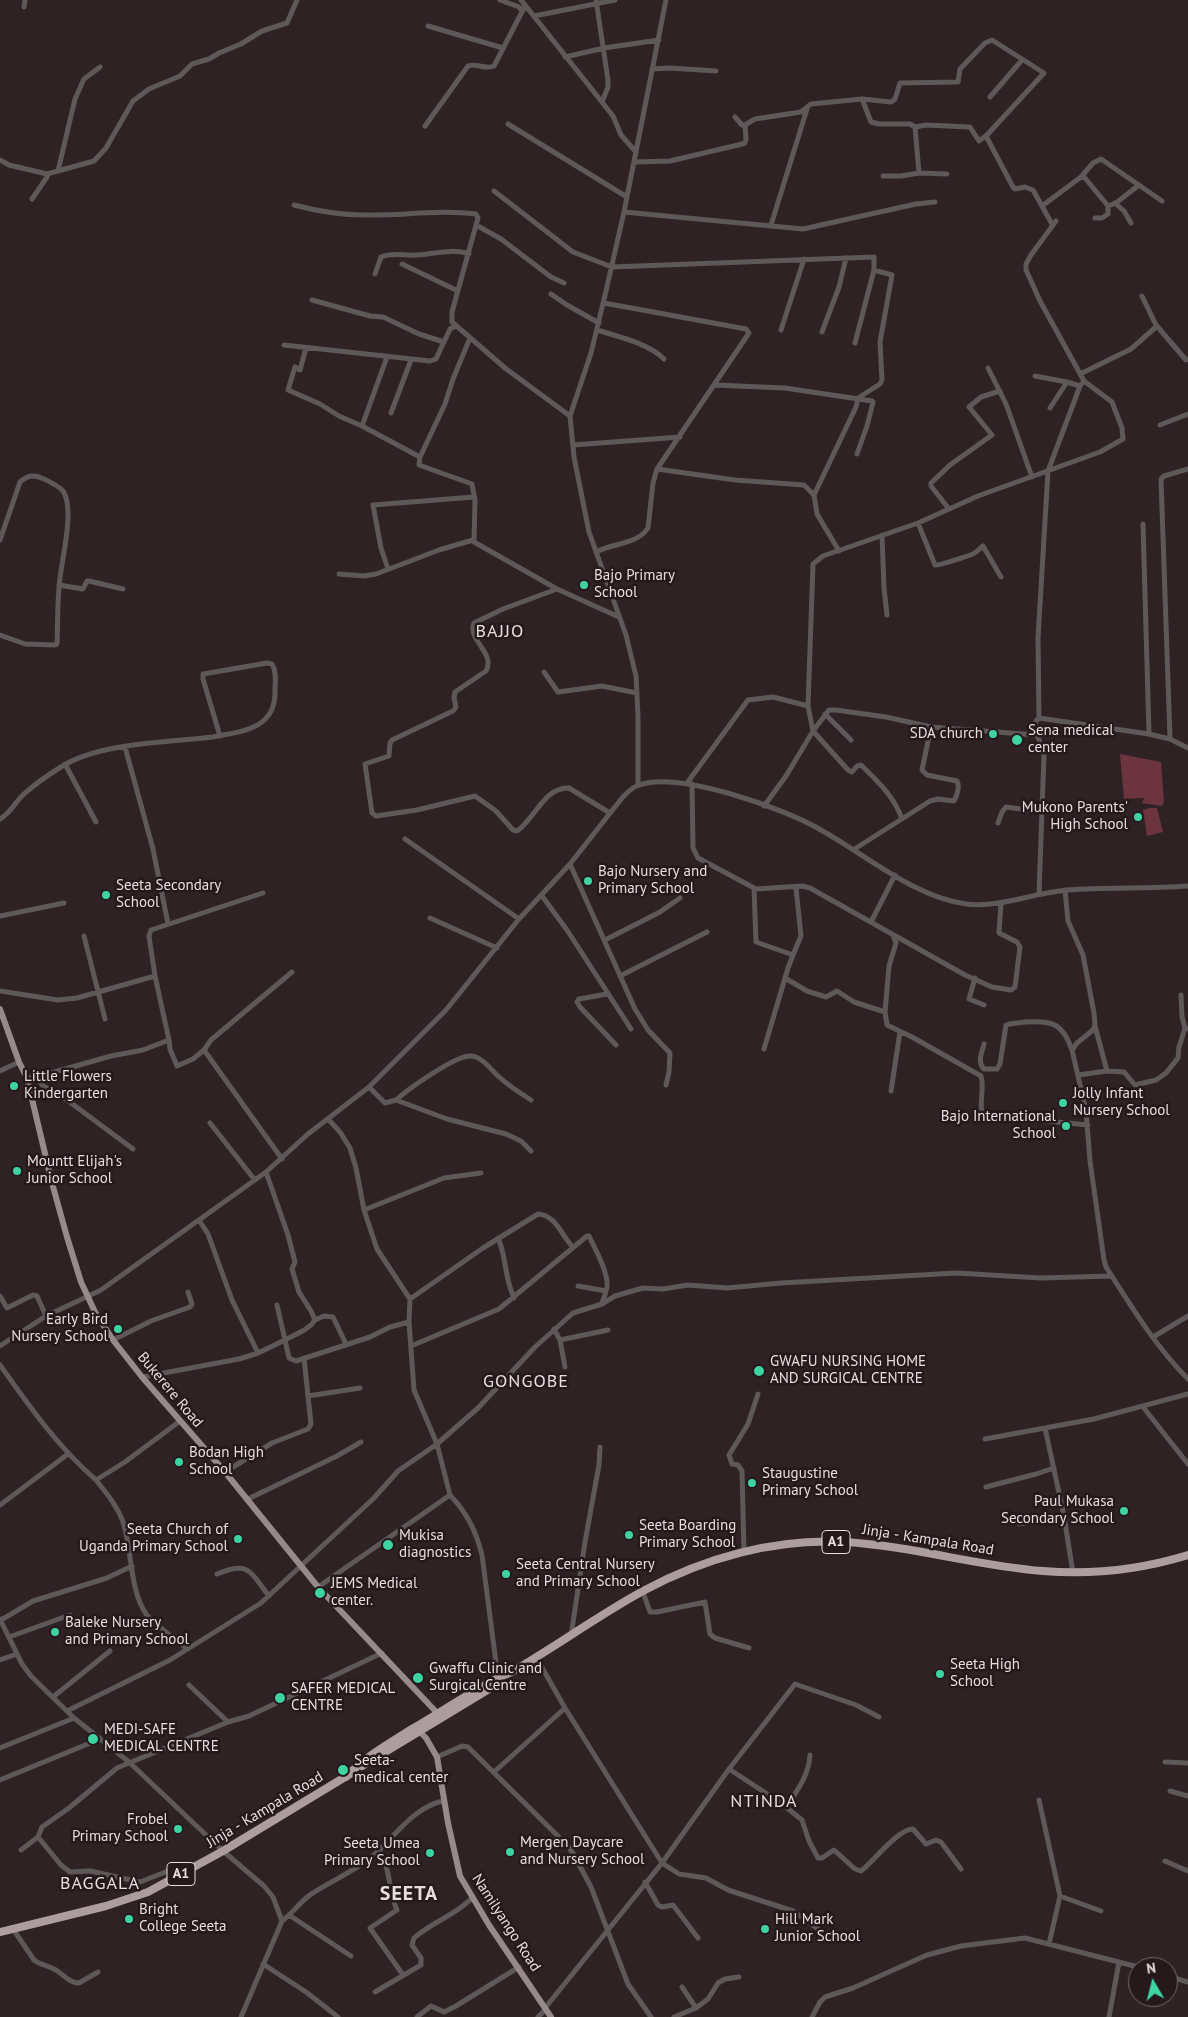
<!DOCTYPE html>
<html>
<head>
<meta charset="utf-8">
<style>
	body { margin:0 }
	#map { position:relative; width:1188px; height:2017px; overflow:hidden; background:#2f2224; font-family:"PT Sans",sans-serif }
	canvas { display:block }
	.north { position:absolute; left:1128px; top:1957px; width:50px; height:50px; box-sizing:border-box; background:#25191b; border:1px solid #736869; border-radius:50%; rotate:352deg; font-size:14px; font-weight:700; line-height:20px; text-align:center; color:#e7dedf }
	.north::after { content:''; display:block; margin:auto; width:18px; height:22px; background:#3ed4a2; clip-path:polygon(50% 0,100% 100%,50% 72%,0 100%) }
</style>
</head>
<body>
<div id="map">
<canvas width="1188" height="2017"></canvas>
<div class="north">N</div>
</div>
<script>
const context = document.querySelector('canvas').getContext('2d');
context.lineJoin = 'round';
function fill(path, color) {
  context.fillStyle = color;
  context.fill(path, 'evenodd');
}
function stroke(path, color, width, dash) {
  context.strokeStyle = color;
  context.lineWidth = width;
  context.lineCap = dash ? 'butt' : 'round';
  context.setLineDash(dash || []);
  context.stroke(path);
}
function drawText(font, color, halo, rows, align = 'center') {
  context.font = font + ' "PT Sans",sans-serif';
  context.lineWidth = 5;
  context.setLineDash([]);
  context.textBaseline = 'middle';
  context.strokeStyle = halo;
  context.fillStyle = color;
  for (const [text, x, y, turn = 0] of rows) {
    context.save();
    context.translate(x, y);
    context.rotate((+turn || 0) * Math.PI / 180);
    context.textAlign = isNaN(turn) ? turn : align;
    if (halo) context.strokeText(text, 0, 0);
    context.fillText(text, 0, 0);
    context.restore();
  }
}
const green = new Path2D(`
	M1120,754L1161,762L1164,801L1162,806L1142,803L1144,798L1124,799Z
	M1149,808H1157L1163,832L1147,836L1143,810Z`);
const minor = new Path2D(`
	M500,0L519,7L522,11
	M521,0L613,116L621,135L636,152
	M596,0L608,80V87L602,102
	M24,7L25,0
	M534,16L615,0
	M428,26L503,48
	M565,57L604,48L659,40
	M652,69L669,68L716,71
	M990,97L1022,60
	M735,117L742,125H745L755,119L801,112L811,104L862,99L891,102L895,99L900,83L958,82L960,69L985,43L992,40L1044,73L987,135L979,141L970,127L926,125L915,127L910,124H879L871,122L862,99
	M508,124L627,197
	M425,126L468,66C477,63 486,70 494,66L525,6
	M915,127L919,173L947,174
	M986,136L1013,187L1015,189L1025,187L1033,190L1052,224
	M0,160L9,165L47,174V177L32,199
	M634,162L670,161L738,145L745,143L746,139L745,125
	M58,171L75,99L84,79L100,67
	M47,174L94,161L106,148L133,101L149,89L180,76L192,64L209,59L219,53L241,44L262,31L287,23L297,0
	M883,176H901L919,173
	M1081,177L1093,163L1101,159L1162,201
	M494,191L573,252L612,267L874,257V270L855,343
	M1115,203L1124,211L1131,223
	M294,205C317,211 339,215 363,215C401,216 439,209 476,214L478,218L452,312V322L505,368L570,416
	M1042,206L1081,177L1085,178L1108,206V214L1102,218H1095
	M1108,206L1116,203L1139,185
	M624,212L803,229L916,204L935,202
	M476,225L501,239L551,277L564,283
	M771,225L807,109
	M402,264L458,291
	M375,274L381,257C393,252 404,256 417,255C434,254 452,248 469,254
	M551,294L567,305L599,323
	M312,300L370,316L383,317L419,334L444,342
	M1156,325L1186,360L1188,359
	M597,330C619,337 648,343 664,359
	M781,330L804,259
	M822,332L839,287L846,258
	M470,338L453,379L445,404L420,457L419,465L472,484L475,500L474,542L557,589L619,617
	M284,345L430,361L436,359L450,329L456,326
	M306,348L300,370L295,367L288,390L320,404L339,416L362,426L420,457
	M988,368L1006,404L1032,477
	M1080,374L1131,349L1156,327V325L1142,296
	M1035,376L1067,382
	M715,385L785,388L872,401L873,402L867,426L857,454
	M1050,408L1067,382L1080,386
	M391,413L411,360
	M1160,425L1188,414
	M362,426L387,357
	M573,445L680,437
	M657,469L735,480L804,485L814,495
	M949,509L931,486V483L950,465L992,435L969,407L981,397L1000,391
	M918,523L935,565C938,566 968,556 973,554C977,552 979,549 983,546L1001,577
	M1143,524L1149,734
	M882,535L884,588L887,615
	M0,540L20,482C28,475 34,474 44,479C50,482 59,486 63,491C75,508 62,559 60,578C57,600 58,622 57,644L55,645L25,644L0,635
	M839,551L817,514L814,495L856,407L858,398L880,384L882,380L880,342L892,275L874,270
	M596,552C612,543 637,545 648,528L653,483L657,469L749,333L746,329L604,303
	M388,569L381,548L373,505L474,497
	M339,574L364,576L376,574L439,550L473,540
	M59,585L83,589L87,581H89L123,589
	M557,589L503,609L474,623C467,640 496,653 486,671L455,692L454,698L456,707L453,711L392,740L390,743L389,756L365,764L372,813L376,816L417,810L475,796L496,811L513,830L517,831C534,820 545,786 569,788L610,813
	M544,672L558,692L602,686L637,693
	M825,714L851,740
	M1039,718L1149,734L1170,739L1188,748
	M1170,739L1161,479L1164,476L1188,469
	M125,747L153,849L168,924
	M65,764L96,822
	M687,783L748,700L773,697L808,706
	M692,784L693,848L698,858L756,889L802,886L810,888L965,975L992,987L1011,990L1015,987L1020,947L1017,942L999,933L1001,903
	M638,785V716L636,676L626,635L589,532L574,457L570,416L591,353L606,291L624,212L666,0
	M764,806L786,776L813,731L829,710H836L886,717L931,727L1036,735
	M0,819C11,813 15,802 24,794C35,784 48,775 61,767C97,743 169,742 213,737C243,731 276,729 275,691C275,682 277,672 272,664L267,663L203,674V679L220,736
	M902,819C894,796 878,782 861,765L857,766L852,772L848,770L813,731L808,706L813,564L823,556L918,523L978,496L1100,452L1123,439L1122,428L1112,402L1084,381L1040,301L1026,270V264L1031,255L1056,221
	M998,823L1002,812L1006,807L1042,812
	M405,839L519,919
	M853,850L930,801L938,799L954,801C957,796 960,786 957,781L927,775L922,770L931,727
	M570,864L635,1009L648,1030L670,1053L669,1072L666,1085
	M754,888L756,942L793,955L788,968L764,1049
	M1065,890L1068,921L1083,955L1094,1013L1095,1025L1093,1030L1077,1043L1072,1050L1086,1111L1090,1161L1104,1260L1106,1267C1131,1306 1155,1346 1188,1379
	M1039,894L1044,755L1035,727L1036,721L1039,718L1038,638L1048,471L1080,386L1084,381
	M542,896L567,930L631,1029
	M0,916L64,903
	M430,918L497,948
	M871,922L895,875
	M893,935L896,943L889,966L885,1012L887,1025L912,1037L981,1076C985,1088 978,1106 983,1115L1088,1125
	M84,936L105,1019
	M605,940L660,912L680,898
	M793,955L801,936L796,888
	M155,976L149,936L151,930L263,893
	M620,976L707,932
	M785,978L807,991L826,997L837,991L854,1002L885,1012
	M975,978L969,999L984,1005
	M0,991L58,1000L77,998L155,976L169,1040
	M607,994L579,999L577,1002L580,1007L616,1045
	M1181,995L1182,1017L1185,1028L1188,1029
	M1095,1026L1107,1071
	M984,1044C982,1052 977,1062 984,1069H997L1000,1064L1006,1025C1012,1023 1019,1023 1026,1022C1053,1020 1063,1024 1072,1050
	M204,1050L211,1040L292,972
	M0,1071L19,1062
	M1078,1075L1107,1071L1124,1072L1135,1085L1156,1080L1166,1073L1178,1058L1179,1047L1185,1028
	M37,1077L111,1056L143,1050L169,1040L170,1049L177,1066L193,1059L204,1050L282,1159
	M27,1078L37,1077L43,1086L67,1100L133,1149
	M369,1087L385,1103L396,1100L447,1119L506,1134L521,1141L531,1151
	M891,1091L900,1032
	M396,1100C409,1088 445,1064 461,1058C466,1056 471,1055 476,1057C486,1061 492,1071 499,1077C509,1086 520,1093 531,1100
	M210,1123L254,1179
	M266,1172L288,1235L295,1262L292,1269L299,1292L311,1311L315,1320C308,1331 295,1334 285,1340L289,1358L296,1361L327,1351L370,1337L390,1327L409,1322
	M364,1210L444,1178L481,1173
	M199,1220L208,1234L232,1300L258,1353
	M498,1238C507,1258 504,1277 514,1298
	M578,1286L606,1291
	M0,1296L7,1308L33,1295L37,1296L46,1316
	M410,1299L483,1248L538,1214C556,1215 562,1236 572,1246
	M315,1320L324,1316L333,1317L346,1344
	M554,1329L560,1340L565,1367
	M1153,1337L1188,1316
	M113,1340L151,1321L190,1307L192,1304L188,1292
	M560,1340L608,1330
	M0,1346L46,1316L101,1290L266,1172L308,1134L369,1087L446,1010L519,919L570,864L622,798C627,793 631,788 637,786C675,769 786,809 821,830C866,855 914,897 966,904C1001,908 1032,893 1067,890C1107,887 1148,889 1188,886
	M411,1346L499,1309L587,1236H589C595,1249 609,1274 607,1287C606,1292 604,1298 602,1303
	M304,1358L308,1396
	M0,1365C29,1406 58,1447 96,1480L125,1462L180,1421
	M142,1377L239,1359L258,1353L285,1340L277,1305
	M1143,1407L1188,1464
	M1045,1428L1064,1516L1073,1573
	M985,1439L1094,1419L1188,1394
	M225,1472L272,1443L308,1429L311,1424L308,1396L360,1388
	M96,1480C107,1494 119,1508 124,1525C132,1552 130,1591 146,1614C152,1623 177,1640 187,1649
	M986,1487L1036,1474L1054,1468
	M450,1495C467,1513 476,1531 482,1555L498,1678
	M248,1499L337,1456L361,1442
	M0,1505L68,1454
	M1019,1524L1064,1516
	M744,1552L742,1471L738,1465L732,1464L729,1455L748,1424L758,1394
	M217,1574C249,1560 250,1572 269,1596
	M318,1587L450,1495L437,1444L414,1390L409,1322L410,1299L377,1249L364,1210L356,1168L350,1148L340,1132L328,1119
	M643,1592L650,1612H657L705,1602L710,1634L715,1638L749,1648
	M0,1619L22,1664L31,1676L74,1718L129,1762L223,1851L264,1886L273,1897L282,1921L241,2017
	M1,1620L33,1601L107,1578L132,1566
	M571,1636L585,1542L599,1465L600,1447
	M9,1637L70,1615
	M536,1657L565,1708L662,1863L679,1874L706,1878L728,1890L793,1911L832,1939
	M0,1660L17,1654
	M189,1685L228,1722
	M53,1697L110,1651
	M67,1711L170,1660L261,1603L374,1498L398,1471L437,1444L478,1408L535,1347L573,1313L602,1304L615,1296L643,1288L663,1289L688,1285L727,1288L781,1283L956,1273L1041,1278L1112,1276
	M0,1748L74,1718
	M437,1757L462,1746L468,1747L568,1846L574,1855L591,1887L628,1984L651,2017
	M1165,1762L1188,1763
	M729,1769L781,1803L802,1820L809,1841L818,1858H822L834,1850L855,1869L861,1871C874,1861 898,1829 913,1829L926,1844L936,1840L941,1842L961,1869
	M494,1772L565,1708
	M0,1780L100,1739
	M1170,1791L1188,1796
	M1039,1800L1060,1896L1049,1944
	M786,1807C797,1791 809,1775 810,1755
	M38,1837L61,1865L70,1872L90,1871L140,1882L168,1871L175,1878
	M21,1850L38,1837L42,1827L69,1808L117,1768L228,1722L249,1716L382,1653
	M379,1850C391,1868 388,1891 397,1910L370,1928L403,1975
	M1165,1861L1188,1871
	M645,1882L658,1905L662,1907L673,1905L698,1938
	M1060,1896L1101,1911
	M289,1915L351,1956
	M282,1921C293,1913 301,1900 313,1893C331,1881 351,1873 369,1859C393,1840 411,1808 443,1801
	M13,1929L34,1960C40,1965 47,1965 54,1969C63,1973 68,1983 79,1983L98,1972
	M263,1964L306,1992L338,2017
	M1168,1976L1188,1982
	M375,1992L421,1965V1958L412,1945L414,1938C432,1922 456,1915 472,1898
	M545,2008L662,1863L729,1769L795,1684L856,1705L879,1717
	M696,2008L708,1999L718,1983L725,1979L739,1977
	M417,2017L431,2006L444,2012L456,2006L519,1967
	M538,2017L546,2009
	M674,2017L696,2008L682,1987
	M812,2017L820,2002L825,1997L853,1988L927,1955L961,1946L1025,1938L1138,1967
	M1109,2017L1119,1962`);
const major = new Path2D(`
	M0,1009L19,1062L27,1078L52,1183L67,1237L81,1282L95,1312L113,1340L142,1377L225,1472L318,1587L441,1717
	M416,1728L426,1738L437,1757L448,1823L460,1876L489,1925L551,2017`);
const highway = new Path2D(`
	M362,1766L489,1689
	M346,1777C365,1757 388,1744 412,1729C441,1712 469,1693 498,1678C504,1675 510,1673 515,1670C558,1645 599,1615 643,1591C704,1558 775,1538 845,1542C912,1546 977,1566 1043,1571C1091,1575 1142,1569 1188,1555
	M0,1932L106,1906L148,1892L223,1851L350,1774`);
const markers = [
	[584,585,5,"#3ed4a2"],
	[993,734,5,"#3ed4a2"],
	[1017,740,6,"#3ed4a2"],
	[1138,817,5,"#3ed4a2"],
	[588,881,5,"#3ed4a2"],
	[106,895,5,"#3ed4a2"],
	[14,1086,5,"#3ed4a2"],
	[1063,1103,5,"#3ed4a2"],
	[1066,1126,5,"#3ed4a2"],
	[17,1171,5,"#3ed4a2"],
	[118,1329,5,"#3ed4a2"],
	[759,1371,6,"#3ed4a2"],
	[179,1462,5,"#3ed4a2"],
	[752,1483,5,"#3ed4a2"],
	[1124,1511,5,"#3ed4a2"],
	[629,1535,5,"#3ed4a2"],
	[238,1539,5,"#3ed4a2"],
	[388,1545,6,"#3ed4a2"],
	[506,1574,5,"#3ed4a2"],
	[320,1593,6,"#3ed4a2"],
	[55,1632,5,"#3ed4a2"],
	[940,1674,5,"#3ed4a2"],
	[418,1678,6,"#3ed4a2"],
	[280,1698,6,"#3ed4a2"],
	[93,1739,6,"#3ed4a2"],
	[343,1770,6,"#3ed4a2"],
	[178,1829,5,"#3ed4a2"],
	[510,1852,5,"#3ed4a2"],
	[430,1853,5,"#3ed4a2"],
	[129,1919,5,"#3ed4a2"],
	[765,1929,5,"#3ed4a2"]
];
const shields = [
	[836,1542,28],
	[181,1874,28]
];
const shieldNames = [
	["A1",836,1542],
	["A1",181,1874]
];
const poiNames = [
	["Bajo Primary",594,576],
	["School",594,593],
	["Sena medical",1028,731],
	["center",1028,748],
	["SDA church",983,734,"right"],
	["Mukono Parents'",1128,808,"right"],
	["High School",1128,825,"right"],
	["Bajo Nursery and",598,872],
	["Primary School",598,889],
	["Seeta Secondary",116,886],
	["School",116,903],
	["Little Flowers",24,1077],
	["Kindergarten",24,1094],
	["Jolly Infant",1073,1094],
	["Nursery School",1073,1111],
	["Bajo International",1056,1117,"right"],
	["School",1056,1134,"right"],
	["Mountt Elijah's",27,1162],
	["Junior School",27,1179],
	["Early Bird",108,1320,"right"],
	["Nursery School",108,1337,"right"],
	["GWAFU NURSING HOME",770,1362],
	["AND SURGICAL CENTRE",770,1379],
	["Bodan High",189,1453],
	["School",189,1470],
	["Staugustine",762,1474],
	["Primary School",762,1491],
	["Paul Mukasa",1114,1502,"right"],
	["Secondary School",1114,1519,"right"],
	["Seeta Boarding",639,1526],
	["Primary School",639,1543],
	["Seeta Church of",228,1530,"right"],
	["Uganda Primary School",228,1547,"right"],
	["Mukisa",399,1536],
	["diagnostics",399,1553],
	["Seeta Central Nursery",516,1565],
	["and Primary School",516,1582],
	["JEMS Medical",331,1584],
	["center.",331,1601],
	["Baleke Nursery",65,1623],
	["and Primary School",65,1640],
	["Seeta High",950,1665],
	["School",950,1682],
	["Gwaffu Clinic and",429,1669],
	["Surgical Centre",429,1686],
	["SAFER MEDICAL",291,1689],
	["CENTRE",291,1706],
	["MEDI-SAFE",104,1730],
	["MEDICAL CENTRE",104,1747],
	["Seeta-",354,1761],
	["medical center",354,1778],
	["Frobel",168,1820,"right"],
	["Primary School",168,1837,"right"],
	["Mergen Daycare",520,1843],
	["and Nursery School",520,1860],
	["Seeta Umea",420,1844,"right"],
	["Primary School",420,1861,"right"],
	["Bright",139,1910],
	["College Seeta",139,1927],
	["Hill Mark",775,1920],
	["Junior School",775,1937]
];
const streetNames = [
	["Bukerere Road",170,1390,50],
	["Jinja - Kampala Road",928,1540,9],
	["Jinja - Kampala Road",265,1810,-31],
	["Namilyango Road",506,1923,57]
];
const quarterNames = [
	["BAJJO",500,632],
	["GONGOBE",526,1382],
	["NTINDA",764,1802],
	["BAGGALA",100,1884]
];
const districtNames = [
	["SEETA",409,1894]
];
fill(green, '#6b343f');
stroke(minor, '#5f5859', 5);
stroke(major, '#988a8b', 6);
stroke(highway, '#ae9d9f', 8);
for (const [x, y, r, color] of markers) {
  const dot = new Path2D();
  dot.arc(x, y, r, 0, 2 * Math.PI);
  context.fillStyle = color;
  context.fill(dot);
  stroke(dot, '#25191b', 2);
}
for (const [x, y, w] of shields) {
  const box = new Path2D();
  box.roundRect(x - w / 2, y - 11.5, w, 23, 4);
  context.fillStyle = '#25191b';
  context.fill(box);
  stroke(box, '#e7dedf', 1);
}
drawText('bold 14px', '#e7dedf', null, shieldNames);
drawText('15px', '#e7dedf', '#25191b', poiNames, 'left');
drawText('15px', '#e7dedf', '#25191b', streetNames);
context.letterSpacing = '1px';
drawText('18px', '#e7dedf', '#25191b', quarterNames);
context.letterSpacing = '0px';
context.letterSpacing = '1px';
drawText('bold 20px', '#e7dedf', '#25191b', districtNames);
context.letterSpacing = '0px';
</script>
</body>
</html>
